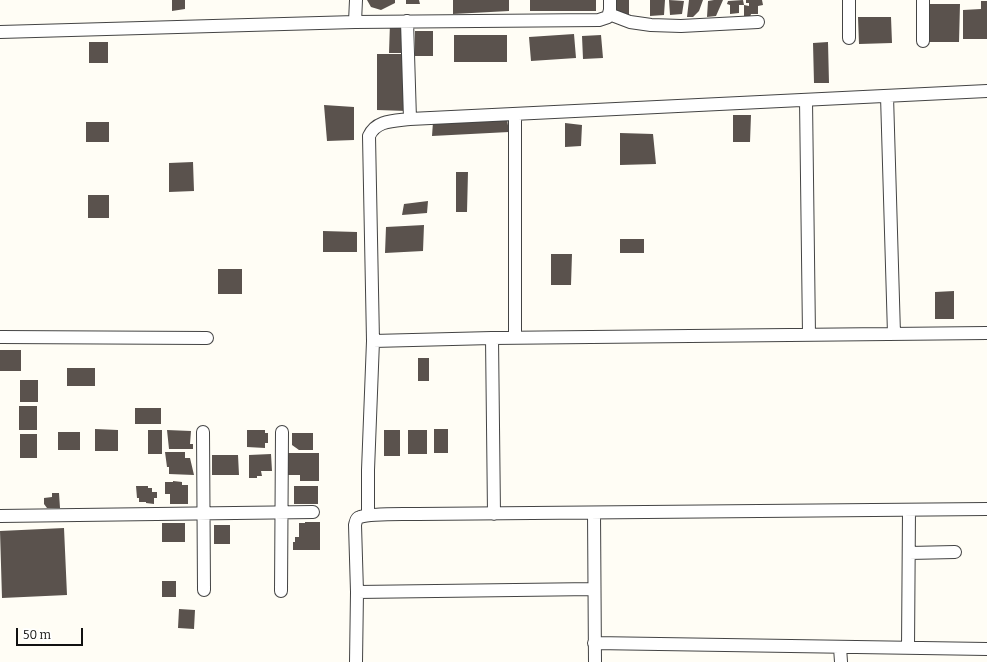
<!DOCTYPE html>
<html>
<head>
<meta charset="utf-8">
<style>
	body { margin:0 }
	#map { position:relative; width:987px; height:662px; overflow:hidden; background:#fffdf5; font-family:Bitter,serif }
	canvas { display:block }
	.scale { position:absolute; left:16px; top:628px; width:67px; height:18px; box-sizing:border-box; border:2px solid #111; border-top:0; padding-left:5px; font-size:12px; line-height:14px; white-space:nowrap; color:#111; -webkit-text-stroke:3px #fff; paint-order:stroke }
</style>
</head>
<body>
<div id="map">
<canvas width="987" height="662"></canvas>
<div class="scale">50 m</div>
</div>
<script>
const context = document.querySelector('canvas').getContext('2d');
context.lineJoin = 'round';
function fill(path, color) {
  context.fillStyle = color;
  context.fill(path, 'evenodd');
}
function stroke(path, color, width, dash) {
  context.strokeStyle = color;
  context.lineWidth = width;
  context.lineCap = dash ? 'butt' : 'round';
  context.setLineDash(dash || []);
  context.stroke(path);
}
const building = new Path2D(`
	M172,0H185V9L172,11Z
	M367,0H395V3L381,10L371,7Z
	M406,0H419L420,4H406Z
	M453,0H509V11L453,14Z
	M530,0H596V11H530Z
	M616,0H629V17H616Z
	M650,0H665L664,15L650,16Z
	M669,0L684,1L682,14L670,15Z
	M689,0H703L699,11L693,17H687Z
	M714,0H723L716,16L707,17L708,1Z
	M743,0L744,5H739V13L730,14V5L727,4L728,1Z
	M746,0H762L763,5L758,6V14H751L750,17H744V5L749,6V3H746Z
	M981,1H987V39H963V10L981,9Z
	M924,4H960L959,42H924Z
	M858,17H891L892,43L859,44Z
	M390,23H406V53H389Z
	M415,31H433V56H415Z
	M574,34L576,58L531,61L529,37Z
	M454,35H507V62H454Z
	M601,35L603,58L583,59L582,36Z
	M89,42H108V63H89Z
	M828,42L829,83H814L813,43Z
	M377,54H407V111L377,110Z
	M324,105L354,107V140L327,141Z
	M733,115H751L750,142H733Z
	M507,119L509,132L432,136L433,122Z
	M86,122H109V142H86Z
	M565,123L582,125L581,146L565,147Z
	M620,133L653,134L656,164L620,165Z
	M193,162L194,191L169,192V163Z
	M456,172H468L467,212H456Z
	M88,195H109V218H88Z
	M428,201L427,213L402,215L404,204Z
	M424,225L423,251L385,253L386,227Z
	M323,231L357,232V252H323Z
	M620,239H644V253H620Z
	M551,254H572L571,285H551Z
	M218,269H242V294H218Z
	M954,291V319H935V292Z
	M0,350H21V371H0Z
	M418,358H429V381H418Z
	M67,368H95V386H67Z
	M20,380H38V402H20Z
	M19,406H37V430H19Z
	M135,408H161V424H135Z
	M95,429L118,430V451H95Z
	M434,429H448V453H434Z
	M148,430H162V454H148Z
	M167,430L191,431L190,444H193V449H169Z
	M247,430H265V433H268V443H265V448L247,447Z
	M384,430H400V456H384Z
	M408,430H427V454H408Z
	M58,432H80V450H58Z
	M292,433H313V450H299L292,445Z
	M20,434H37V458H20Z
	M165,452H185V458H190L194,475L169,474V467H167Z
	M288,453H319V481H300V475H288Z
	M271,454L272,471H261L262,476H257V478H249V455Z
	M212,455H238L239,475H212Z
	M173,481L182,482V485H188V504H170V494H165V482H173Z
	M136,486H148V488H152V492H157V498H154V504L146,503V502H139V498H137Z
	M294,486H318V504H294Z
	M52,493H59L60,508H47L44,504V498L52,497Z
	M305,522H320V550H293V542H295V537H299V523H305Z
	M162,523H185V542H162Z
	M214,525H230V544H214Z
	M64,528L67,595L2,598L0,531Z
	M162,581H176V597H162Z
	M179,609L195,610L194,629L178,628Z`);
const minor = new Path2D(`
	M609,14L630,22L651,25L681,26L758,22
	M407,21L410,119
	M355,22L356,0
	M0,32L355,22L599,20L608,17L610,10V0
	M849,38V0
	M923,41V0
	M887,96L894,334
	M806,100L809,335
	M0,337L207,338
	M492,338L494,514
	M515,338V114
	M373,341L492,338L987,333
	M203,432L204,590
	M594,513L595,662
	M368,515V470L373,341L369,136C376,120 394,121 410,119L987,91
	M0,516L313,512
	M909,553L955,552
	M281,591L282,432
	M357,592L594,589
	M594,643L987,649
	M840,647L841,662
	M908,648L909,510
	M356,662L357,592L355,525C356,521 356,518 360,517C370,513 405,514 418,514L987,509`);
fill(building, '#5a524d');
stroke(minor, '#444', 14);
stroke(minor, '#fff', 12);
</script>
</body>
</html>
